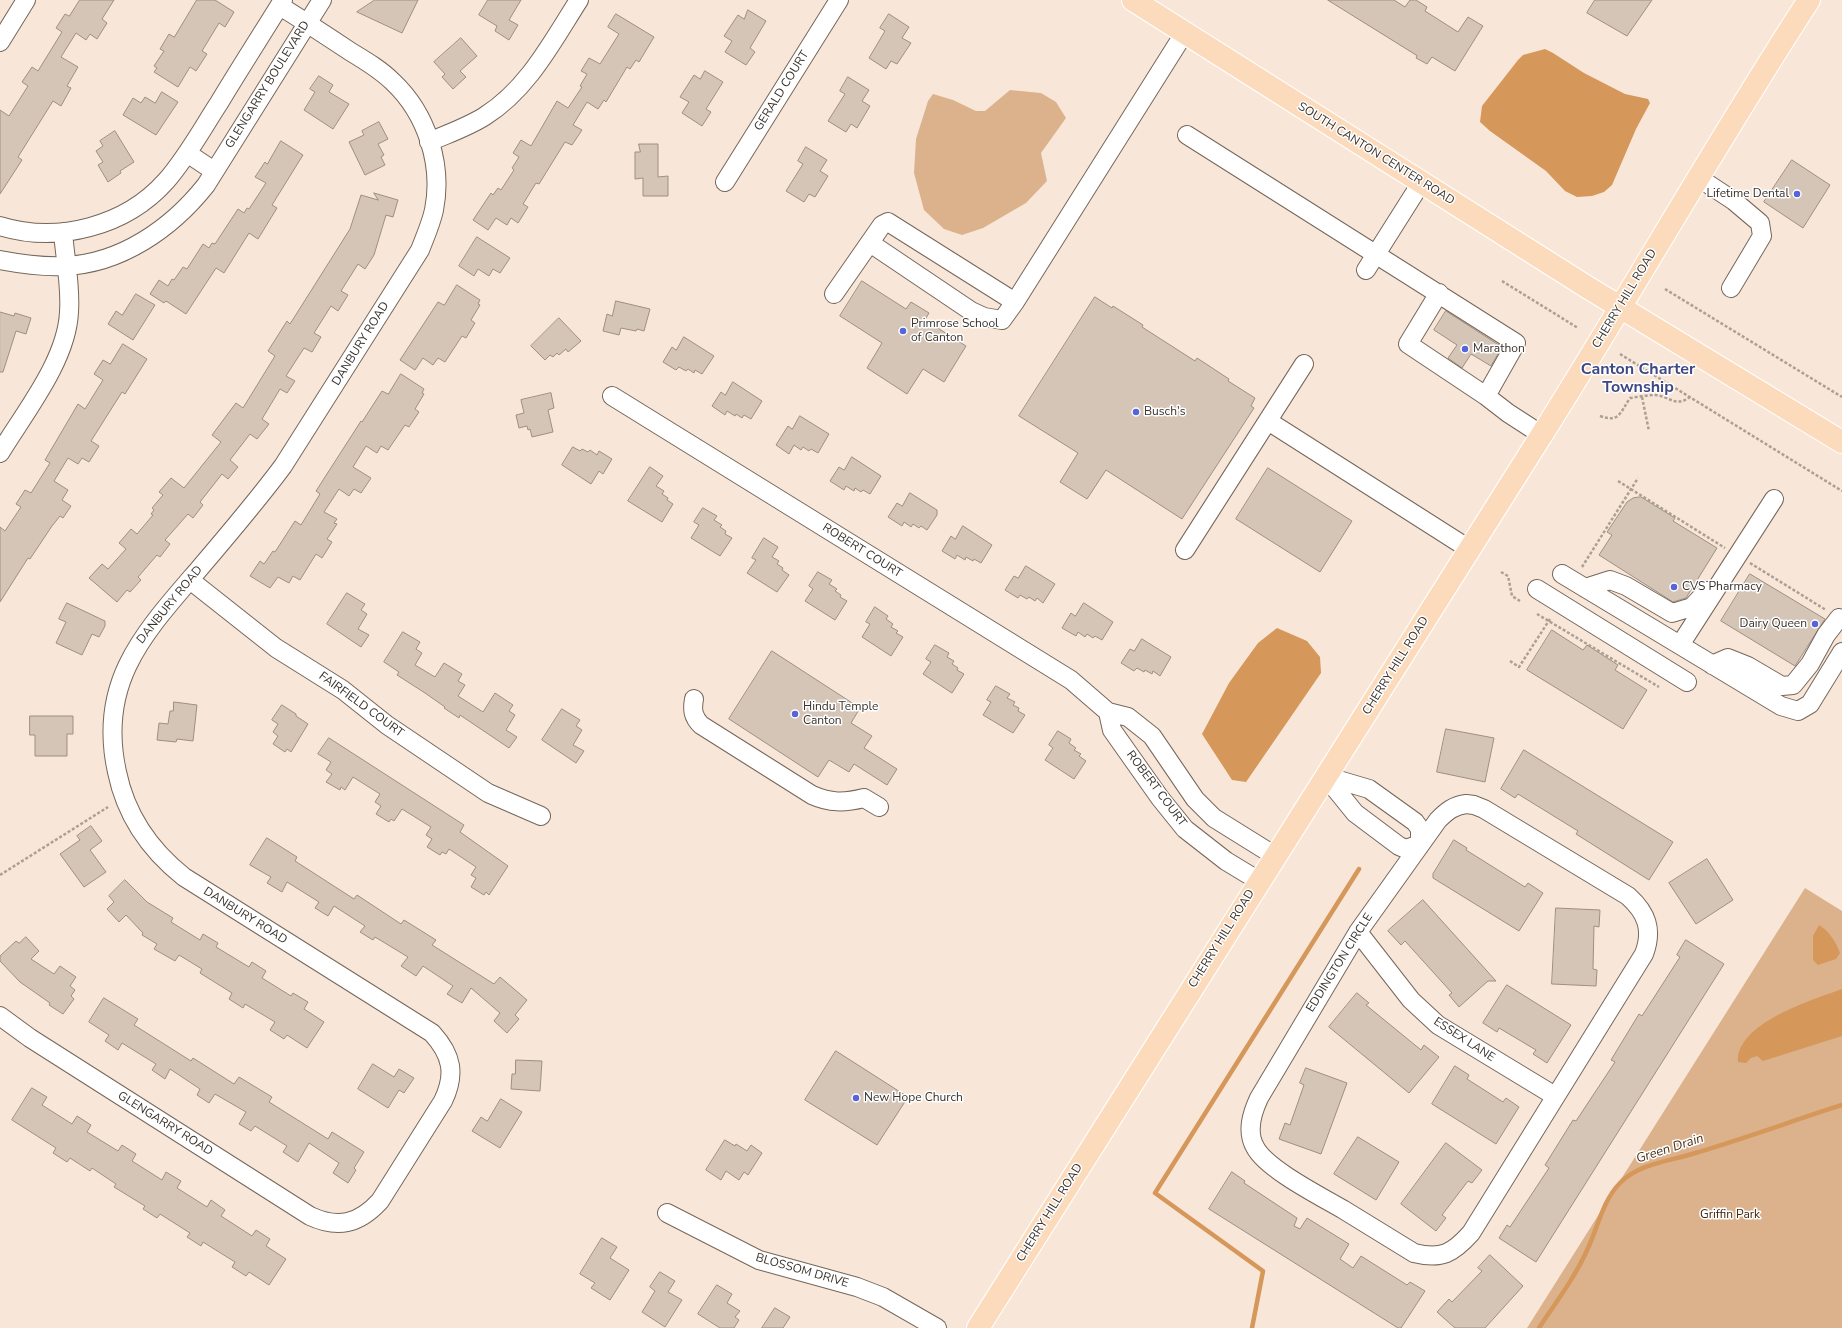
<!DOCTYPE html>
<html>
<head>
<meta charset="utf-8">
<style>
	body { margin:0 }
	canvas { display:block; background:#f8e7d8 }
</style>
</head>
<body>
<canvas width="1842" height="1328"></canvas>
<script>
const context = document.querySelector('canvas').getContext('2d');
context.lineJoin = 'round';
function fill(path, color) {
  context.fillStyle = color;
  context.fill(path, 'evenodd');
}
function stroke(path, color, width, dash) {
  context.strokeStyle = color;
  context.lineWidth = width;
  context.lineCap = dash ? 'butt' : 'round';
  context.setLineDash(dash || []);
  context.stroke(path);
}
function drawText(font, color, halo, rows, align = 'center') {
  context.font = font + ' "Nunito Sans",sans-serif';
  context.lineWidth = 3;
  context.setLineDash([]);
  context.textBaseline = 'middle';
  context.strokeStyle = halo;
  context.fillStyle = color;
  for (const [text, x, y, turn = 0] of rows) {
    context.save();
    context.translate(x, y);
    context.rotate((+turn || 0) * Math.PI / 180);
    context.textAlign = isNaN(turn) ? turn : align;
    if (halo) context.strokeText(text, 0, 0);
    context.fillText(text, 0, 0);
    context.restore();
  }
}
const green = new Path2D(`
	M1010,90L1041,93L1056,102L1066,118L1041,153L1047,181L1026,203L983,228L962,235L944,229L924,210L914,173L916,139L928,101L933,94L953,100L976,111H985Z
	M1805,888L1842,911V1328H1527Z`);
const water = new Path2D(`
	M1545,49L1553,53L1584,73L1625,94L1648,99L1650,103L1636,129L1612,185L1604,192L1592,196L1577,197L1565,191L1546,171L1490,131L1480,122L1482,106L1518,60L1523,55Z
	M1277,628L1307,641L1320,657L1321,673L1246,782L1232,780L1202,734L1229,683L1258,643Z
	M1819,925C1829,931 1836,942 1840,953L1836,959L1818,965L1813,960V936Z
	M1842,989V1036L1763,1061L1757,1056L1751,1058L1746,1063L1738,1062C1736,1023 1812,1000 1842,989Z`);
const stream = new Path2D(`
	M1252,1328L1263,1271L1155,1193L1359,869
	M1539,1328C1556,1302 1576,1276 1588,1248C1598,1227 1603,1200 1620,1183C1638,1164 1669,1161 1692,1154C1743,1139 1792,1121 1842,1105`);
const building = new Path2D(`
	M80,0H114L102,19L107,23L97,39L90,34L86,40L76,33L61,57L78,67L67,86L71,88L61,106L53,101L18,157L22,160L0,194V110L9,116L28,86L22,82L32,67L38,71L62,32L56,28L65,14L69,16Z
	M197,0H215L234,12L225,27L219,23L202,51L207,54L196,71L190,67L178,87L154,72L157,68L154,66L164,51L160,49L169,34L174,37Z
	M375,0H418L402,33L357,12Z
	M488,0H521L509,20L518,25L509,40L495,31L497,26L479,15Z
	M1328,0H1394L1405,7L1410,0H1416L1427,7L1425,11L1458,32L1468,17L1483,26L1455,71L1432,57L1427,64L1416,58L1417,56Z
	M1595,0H1652L1627,36L1587,13Z
	M748,10L766,21L750,48L755,52L746,65L725,52L732,41L724,36L738,15L744,19Z
	M616,14L654,37L639,62L636,60L630,69L627,67L606,102L604,100L598,109L587,102L573,125L582,130L572,145L565,142L539,184L536,183L523,204L528,207L518,223L511,218L507,225L496,218L488,230L473,220L491,193L493,195L498,188L501,190L514,170L512,168L519,157L513,153L521,140L531,146L557,101L568,108L582,87L580,86L587,74L581,71L589,58L600,64L619,34L608,27Z
	M889,14L909,27L902,38L911,43L897,64L891,61L886,69L869,58L885,31L880,28Z
	M461,38L477,56L460,71L466,77L453,89L442,77L445,74L434,62Z
	M705,71L723,82L706,109L711,112L702,126L682,113L689,102L680,97L694,75L700,79Z
	M319,76L333,85L329,92L349,104L333,129L304,110L315,92L310,89Z
	M848,77L869,90L862,101L870,106L857,128L851,124L846,132L828,121L845,94L840,91Z
	M162,92L178,102L156,135L123,115L133,98L141,103L145,97L155,103Z
	M379,122L388,139L378,144L384,155L381,157L385,165L365,175L349,142L364,135L362,131Z
	M115,131L134,162L120,171L121,173L108,182L98,165L103,162L96,151L103,146L100,141Z
	M281,141L303,155L272,205L277,208L258,239L249,233L224,273L216,268L186,314L166,301L164,303L150,294L159,280L168,286L172,279L174,280L183,267L187,269L203,244L209,248L212,243L215,244L238,209L244,213L247,208L249,209L266,183L255,177L265,162L267,164Z
	M639,144H658V177L668,176V196H643V178L635,179V152H640Z
	M806,147L827,160L820,171L828,176L815,197L809,194L804,202L786,191L803,164L798,161Z
	M1792,160L1830,185L1803,228L1764,202Z
	M374,193L398,200L393,217L386,215L374,255L365,269L358,264L341,291L348,295L338,311L331,306L314,333L321,337L312,352L304,348L286,376L295,381L287,393L280,389L262,419L269,424L257,439L250,434L230,460L238,467L228,479L222,474L200,502L203,505L193,518L188,514L165,540L170,544L160,557L157,555L138,577L141,580L130,592L127,590L117,602L89,578L102,564L108,569L126,549L119,543L131,529L137,534L153,515L151,514L154,510L152,508L163,495L159,492L171,478L184,488L221,442L212,435L236,403L243,408L275,356L268,351L287,321L290,324L350,229L361,195L378,200Z
	M477,237L510,258L500,273L493,269L489,276L478,269L474,276L459,266Z
	M862,281L906,309L911,302L929,313L925,320L966,346L944,382L923,369L907,394L867,368L882,343L840,316Z
	M457,285L480,300L478,304L480,305L471,320L475,323L466,338L462,336L445,362L438,358L433,365L423,358L415,370L400,360L438,302L444,305Z
	M136,294L155,305L133,340L108,324L116,311L122,315Z
	M1095,297L1112,308L1113,306L1143,325L1142,327L1195,361L1197,358L1229,379L1228,381L1255,398L1251,406L1254,408L1182,519L1106,470L1087,499L1060,482L1078,453L1019,416Z
	M616,301L650,309L644,331L637,329L636,331L621,328L619,335L603,331L607,314L612,316Z
	M1446,311L1502,347L1491,366L1471,354L1462,368L1448,358L1457,345L1434,330Z
	M0,312L14,316L15,313L31,318L26,334L16,331L3,372H0Z
	M559,318L581,341L568,352L566,349L559,355L557,353L553,357L550,355L545,360L531,346Z
	M684,337L714,356L702,374L695,370L694,373L688,369L686,371L679,367L676,370L663,362L672,347L676,350Z
	M123,344L147,359L125,394L122,392L91,441L99,446L89,462L82,458L78,464L68,458L54,481L68,490L62,500L71,506L63,518L60,516L52,526L30,559L28,558L0,602V527L5,531L21,507L16,504L25,490L31,493L50,463L45,460L78,404L85,409L103,380L94,374L103,360L110,364Z
	M401,374L424,389L422,393L424,394L415,409L419,412L409,427L405,425L388,450L381,446L377,453L366,446L353,467L371,478L361,493L354,489L349,496L339,489L324,512L337,519L334,523L337,524L327,539L332,542L322,558L316,554L300,580L293,576L289,583L278,577L270,588L250,576L260,561L264,564L273,551L275,552L295,521L301,525L320,494L316,491L361,421L362,422L382,391L388,394Z
	M733,382L762,401L751,419L744,415L742,418L736,414L735,416L727,411L725,415L712,406L721,392L725,395Z
	M551,393L554,408L548,410L553,432L532,437L530,429L528,430L527,426L519,428L516,415L524,413L521,400Z
	M800,416L829,434L818,453L811,449L809,451L803,447L801,450L794,445L789,454L776,445L788,426L792,429Z
	M573,447L580,451L582,449L588,452L590,450L597,455L599,451L612,459L603,474L599,471L591,484L562,465Z
	M852,457L881,476L870,494L863,490L861,492L855,488L854,491L846,486L844,490L830,481L839,467L844,470Z
	M650,467L663,476L656,486L664,491L662,494L668,498L667,500L673,504L662,522L628,501Z
	M1268,468L1352,521L1320,572L1236,519Z
	M910,493L937,510V515L927,530L921,526L919,528L913,524L911,527L904,522L902,526L888,517L897,503L902,506Z
	M1641,497L1675,518L1673,521L1717,548L1686,598L1673,602L1599,555L1612,535L1607,532L1627,502L1633,498Z
	M703,508L717,516L714,520L722,525L720,527L726,531L725,534L732,538L720,556L691,538L699,525L694,522Z
	M963,526L992,545L981,563L974,559L973,561L966,557L965,560L957,555L955,559L942,551L951,536L955,539Z
	M764,538L778,547L772,557L779,561L777,564L783,568L782,570L789,575L777,592L747,573L756,560L752,558Z
	M1026,566L1055,584L1043,603L1037,598L1035,601L1029,597L1027,599L1020,595L1018,598L1005,590L1014,576L1018,578Z
	M818,572L832,580L829,584L837,589L835,591L841,595L840,597L847,601L835,620L805,601L813,589L809,586Z
	M1750,574L1825,619L1795,666L1721,621Z
	M347,593L365,604L361,610L367,614L358,629L369,635L361,647L327,624Z
	M67,603L105,621V626L99,637L92,634L82,655L56,643L66,622L59,619Z
	M1084,603L1113,622L1102,640L1095,636L1093,638L1087,634L1085,637L1078,632L1076,636L1062,628L1071,613L1075,616Z
	M875,607L888,616L886,619L893,624L891,627L898,631L896,633L903,637L891,656L862,637L870,624L866,622Z
	M1552,630L1583,650L1587,645L1618,665L1615,670L1647,690L1623,729L1527,670Z
	M403,632L420,642L416,649L422,653L415,665L435,677L444,663L462,674L458,681L465,685L458,696L483,712L495,693L513,705L509,711L515,715L506,730L517,737L509,748L460,715L459,718L444,708L445,707L425,693L397,675L399,672L384,662Z
	M1142,639L1171,657L1160,676L1153,671L1152,674L1145,670L1144,672L1137,668L1134,671L1121,663L1130,649L1134,651Z
	M935,645L949,653L947,657L954,661L952,664L958,668L957,670L964,674L952,693L923,674L931,662L926,659Z
	M772,651L860,708L851,723L872,736L864,748L897,769L887,785L854,764L849,772L829,760L818,777L729,719Z
	M996,686L1010,694L1007,698L1015,702L1013,705L1019,708L1018,711L1025,715L1013,733L983,715L991,702L987,700Z
	M174,702L197,705L193,741L177,739L176,742L157,740L159,723L168,724L170,711H173Z
	M282,705L296,714V716L308,724L291,752L287,749L285,752L273,744L278,736L273,732L278,724L272,720Z
	M562,709L580,720L576,726L582,730L573,745L584,751L576,763L542,740Z
	M30,716H73V734H67V756H35V735H30Z
	M1446,729L1494,738L1485,782L1437,772Z
	M1058,731L1071,739L1069,743L1076,748L1074,750L1081,754L1079,756L1086,761L1074,779L1045,760L1053,748L1049,745Z
	M329,738L464,825L460,832L508,866L489,895L486,892L484,895L471,887L476,878L471,875L476,867L449,849L446,854L442,852L440,855L427,847L432,839L426,835L431,827L402,809L394,821L391,819L389,822L376,814L381,806L375,802L380,794L353,777L345,790L341,787L340,790L326,782L332,774L326,770L331,762L318,754Z
	M1524,750L1673,842L1649,880L1576,834L1578,831L1518,794L1515,798L1501,789Z
	M91,826L102,841L90,850L106,872L84,887L60,854L80,840L77,836Z
	M267,838L297,857L295,861L354,899L357,895L401,924L404,920L436,940L432,945L494,984L500,977L527,1000L515,1015L519,1019L507,1033L494,1021L500,1013L471,988L462,1003L447,994L453,986L423,966L416,976L401,966L408,957L375,937L373,940L360,932L365,926L334,906L328,916L315,908L319,902L287,882L282,892L267,883L271,877L250,865Z
	M1454,840L1467,848L1466,850L1525,887L1528,883L1543,893L1519,931L1433,878V874Z
	M1707,859L1733,900L1696,924L1669,883Z
	M125,880L147,902L173,918L171,922L200,940L203,934L218,943L216,947L249,967L252,962L266,971L262,978L291,996L293,993L308,1002L304,1009L324,1022L307,1048L287,1035L284,1039L270,1030L275,1022L245,1004L243,1008L229,999L232,993L200,973L202,969L179,955L175,961L154,949L157,944L142,935L143,933L126,915L119,922L107,909L114,902L109,896Z
	M1423,900L1496,981H1488L1459,1007L1449,995L1452,993L1405,941L1401,945L1388,931Z
	M1556,908L1600,910L1599,927L1594,926L1593,969L1597,970L1596,986L1552,984Z
	M26,937L39,951L31,959L54,974L60,966L76,977L70,986L75,990L71,996L74,999L63,1014L49,1005L50,1003L20,982L0,961V956L16,941L19,943Z
	M1686,940L1724,964L1536,1262L1499,1238L1507,1225L1510,1227L1549,1168L1545,1165L1573,1120L1576,1121L1615,1062L1611,1060L1639,1014L1642,1016L1680,957L1677,955Z
	M1507,985L1571,1025L1547,1063L1533,1054L1536,1050L1499,1028L1497,1032L1483,1023Z
	M1357,993L1369,1003L1366,1005L1421,1050L1424,1045L1439,1057L1409,1093L1329,1027Z
	M104,998L138,1019L134,1025L191,1061L193,1058L234,1084L239,1077L272,1097L269,1102L328,1139L332,1132L364,1152L354,1168L356,1170L348,1183L333,1173L339,1163L309,1143L298,1162L283,1152L287,1146L255,1126L251,1131L239,1124L246,1112L215,1094L209,1103L197,1095L200,1089L170,1069L165,1079L152,1070L156,1064L122,1043L118,1050L105,1041L109,1035L89,1022Z
	M836,1051L908,1097L877,1145L805,1100Z
	M516,1060L542,1061L540,1091L511,1089L512,1074H515Z
	M373,1064L394,1077L399,1069L414,1078L404,1093L399,1090L388,1108L358,1089Z
	M1455,1066L1469,1075L1467,1079L1503,1102L1506,1098L1519,1107L1496,1144L1432,1104Z
	M1306,1068L1347,1083L1321,1154L1279,1139L1285,1123L1290,1125L1304,1085L1300,1083Z
	M32,1088L47,1097L42,1105L72,1124L77,1116L91,1125L87,1132L118,1151L122,1145L136,1154L132,1161L162,1180L166,1172L181,1181L177,1188L207,1207L211,1200L225,1210L221,1216L252,1236L256,1230L270,1239L266,1246L286,1259L269,1285L249,1272L246,1276L232,1267L235,1262L203,1242L201,1246L187,1237L190,1233L160,1214L157,1218L143,1209L145,1206L114,1187L116,1184L92,1168L90,1171L70,1158L67,1162L53,1153L56,1148L12,1120Z
	M501,1099L522,1112L500,1148L472,1131L481,1117L487,1121Z
	M1358,1137L1399,1162L1376,1200L1334,1174Z
	M725,1140L735,1146L736,1144L747,1151L751,1145L762,1153L748,1175L744,1172L739,1180L726,1171L721,1180L706,1170Z
	M1446,1143L1482,1170L1472,1183L1468,1181L1442,1215L1446,1218L1436,1231L1401,1204Z
	M1232,1172L1245,1181L1244,1183L1297,1218L1294,1226L1300,1229L1307,1218L1349,1244L1340,1259L1353,1268L1361,1256L1407,1285L1410,1282L1425,1291L1401,1328H1398L1209,1209Z
	M602,1238L617,1247L610,1258L629,1270L610,1300L591,1288L595,1283L580,1274Z
	M1490,1255L1523,1286L1485,1328H1455L1437,1312L1449,1299L1452,1302L1482,1271L1478,1268Z
	M660,1272L675,1281L668,1292L682,1300L665,1327L642,1312L655,1291L650,1287Z
	M717,1285L732,1294L727,1303L740,1311L735,1317L739,1320L734,1328H720L698,1314Z
	M775,1308L790,1317L783,1328H762Z`);
const path = new Path2D(`
	M1502,281L1578,328
	M1665,289L1842,397
	M1620,354L1842,491
	M1642,397L1649,431
	M1600,416C1619,423 1620,413 1630,398C1638,397 1647,395 1655,395C1670,396 1675,408 1690,397
	M1618,481L1725,548
	M1750,563L1826,610
	M1582,567L1638,478
	M1501,572L1508,576L1512,596L1520,601
	M1537,614L1659,687
	M1510,661L1519,667L1550,619
	M0,875L108,807`);
const minor = new Path2D(`
	M0,42L26,0
	M1187,135L1516,343L1486,396L1508,413L1542,435
	M429,142C447,134 468,127 485,116C528,89 552,42 579,0
	M187,153L214,171
	M1699,178L1734,201L1760,223L1762,236L1731,288
	M725,182L839,0
	M0,226C58,244 126,226 166,181C187,157 202,129 219,103C240,68 262,34 283,0
	M870,243L971,311L984,317L1002,320L1015,302
	M0,260C21,264 42,267 64,266C121,264 172,228 206,185L322,0
	M1366,270L1421,183
	M1439,293L1408,344L1486,396
	M834,294L882,225L888,222L1015,302L1185,32
	M612,396L1071,680L1108,712
	M1268,421L1469,549
	M0,453C25,412 67,360 69,312C71,285 65,259 63,232
	M1185,550L1304,364
	M1562,574L1781,706L1798,711L1810,704L1842,652
	M190,580L276,648L343,690L387,725L488,793L541,816
	M1585,588L1610,580L1626,586L1672,613L1692,607L1707,591
	M1537,589L1687,682
	M1680,645L1774,499
	M1712,665L1728,658L1748,666L1782,686L1793,685L1810,664L1826,635L1839,618
	M694,699C692,710 693,717 701,725L812,795C830,803 844,803 864,798L879,807
	M1325,776L1369,789L1415,822L1420,829V844L1406,849L1399,846L1355,813Z
	M1466,804L1474,805L1484,809L1628,896C1647,913 1653,930 1644,954L1471,1233C1453,1253 1442,1260 1414,1253C1391,1239 1367,1224 1344,1210C1322,1197 1266,1169 1255,1147C1246,1131 1252,1113 1259,1098L1358,932L1438,820C1447,811 1453,806 1466,804Z
	M1259,881L1226,861L1185,829L1160,798L1112,730L1108,712L1128,717L1152,736L1195,799L1214,818L1275,856
	M1358,932L1411,1000L1438,1025L1555,1096
	M0,1016L30,1038L310,1216C338,1229 359,1224 380,1201L443,1101C456,1074 452,1055 432,1033L184,877C150,850 126,816 117,772C97,682 144,633 199,569C228,535 257,501 283,466L420,250C425,237 431,224 434,210C443,165 427,114 393,82C381,70 366,61 351,52C327,36 304,21 280,6
	M667,1213L759,1260L857,1287L883,1297L937,1328`);
const major = new Path2D(`
	M1133,0L1587,287L1842,442
	M978,1328C1165,1030 1353,733 1541,436C1632,292 1716,143 1809,0`);
const markers = [
	[1797,194,4,"#5663da"],
	[903,331,4,"#5663da"],
	[1465,349,4,"#5663da"],
	[1136,412,4,"#5663da"],
	[1674,587,4,"#5663da"],
	[1815,624,4,"#5663da"],
	[795,714,4,"#5663da"],
	[856,1098,4,"#5663da"]
];
const streetNames = [
	["GLENGARRY BOULEVARD",268,85,-58],
	["GERALD COURT",782,91,-58],
	["SOUTH CANTON CENTER ROAD",1376,154,32],
	["CHERRY HILL ROAD",1625,299,-59],
	["DANBURY ROAD",361,344,-58],
	["ROBERT COURT",862,551,32],
	["DANBURY ROAD",170,605,-51],
	["CHERRY HILL ROAD",1396,666,-58],
	["FAIRFIELD COURT",361,705,36],
	["ROBERT COURT",1156,789,53],
	["DANBURY ROAD",245,916,32],
	["CHERRY HILL ROAD",1222,939,-58],
	["EDDINGTON CIRCLE",1340,963,-58],
	["ESSEX LANE",1464,1040,33],
	["GLENGARRY ROAD",165,1124,32],
	["CHERRY HILL ROAD",1050,1213,-58],
	["BLOSSOM DRIVE",802,1271,16]
];
const poiNames = [
	["Lifetime Dental",1789,194,"right"],
	["Primrose School",911,324],
	["of Canton",911,338],
	["Marathon",1473,349],
	["Busch's",1144,412],
	["CVS Pharmacy",1682,587],
	["Dairy Queen",1807,624,"right"],
	["Hindu Temple",803,707],
	["Canton",803,721],
	["New Hope Church",864,1098]
];
const parkNames = [
	["Griffin Park",1730,1215]
];
const waterNames = [
	["Green Drain",1670,1149,-18]
];
const districtNames = [
	["Canton Charter",1638,370],
	["Township",1638,388]
];
fill(green, '#dcb28c');
fill(water, '#d5975a');
stroke(stream, '#d5975a', 4.5);
fill(building, '#d5c5b6');
stroke(building, '#9e8f81', 1);
stroke(minor, '#76675a', 20);
stroke(major, '#fff', 24);
stroke(path, '#ac9f94', 2.5, [3, 2]);
stroke(minor, '#fff', 18);
stroke(major, '#fcdbbd', 22);
for (const [x, y, r, color] of markers) {
  const dot = new Path2D();
  dot.arc(x, y, r, 0, 2 * Math.PI);
  context.fillStyle = color;
  context.fill(dot);
  stroke(dot, '#fff', 1.5);
}
drawText('12px', '#38322c', '#fff', streetNames);
drawText('12px', '#38322c', '#fff', poiNames, 'left');
drawText('12px', '#40260b', '#fff', parkNames);
drawText('italic 13px', '#4b3117', '#fff', waterNames);
drawText('bold 16px', '#3e4884', '#fff', districtNames);
</script>
</body>
</html>
